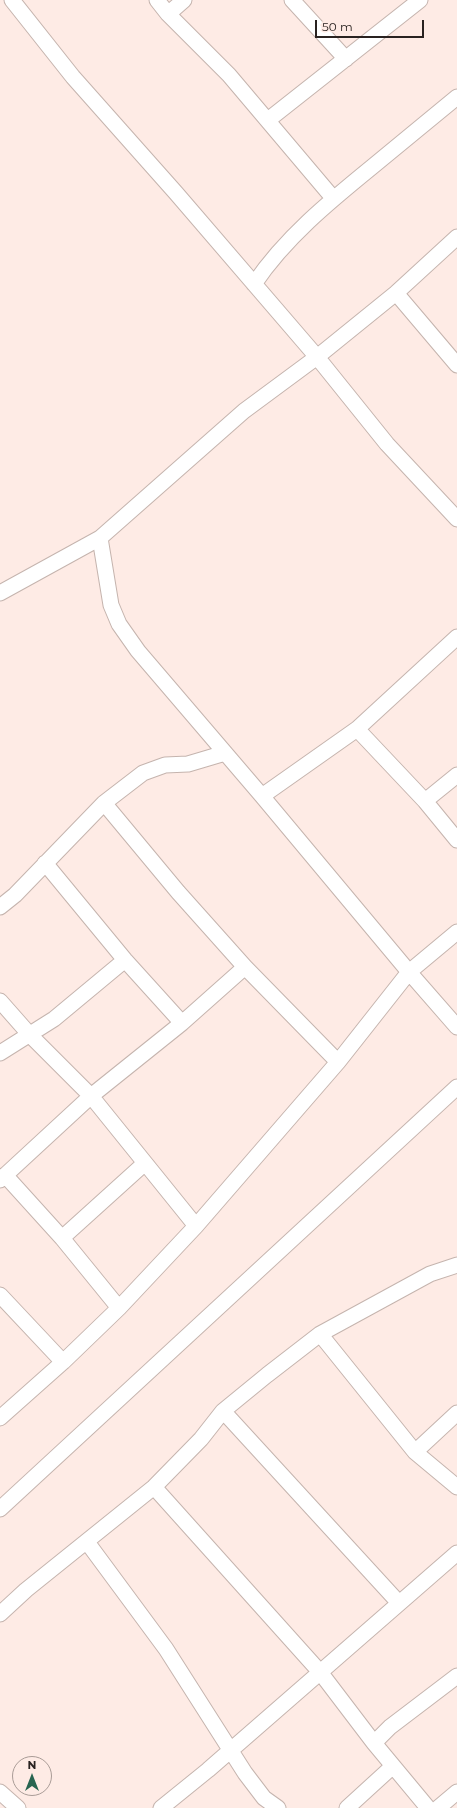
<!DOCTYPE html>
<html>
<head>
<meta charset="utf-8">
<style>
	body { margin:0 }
	#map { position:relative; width:457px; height:1808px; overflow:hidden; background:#feebe5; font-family:Montserrat,sans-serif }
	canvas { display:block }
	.north { position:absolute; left:12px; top:1756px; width:40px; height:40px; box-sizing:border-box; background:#feebe5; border:1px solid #a99b96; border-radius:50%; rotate:0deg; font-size:11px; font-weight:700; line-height:16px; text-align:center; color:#292220 }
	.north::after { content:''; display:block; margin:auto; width:14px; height:18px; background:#286551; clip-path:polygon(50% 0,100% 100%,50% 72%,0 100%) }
	.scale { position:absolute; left:315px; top:20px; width:109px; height:18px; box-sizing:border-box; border:2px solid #292220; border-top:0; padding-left:5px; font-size:12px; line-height:14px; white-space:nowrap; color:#292220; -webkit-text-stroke:3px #feebe5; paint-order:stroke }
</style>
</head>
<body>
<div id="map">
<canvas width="457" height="1808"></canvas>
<div class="north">N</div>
<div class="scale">50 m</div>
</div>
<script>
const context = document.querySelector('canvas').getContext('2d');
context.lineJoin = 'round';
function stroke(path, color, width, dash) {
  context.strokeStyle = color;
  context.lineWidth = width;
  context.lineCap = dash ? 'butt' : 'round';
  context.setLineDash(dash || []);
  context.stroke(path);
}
const minor = new Path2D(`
	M12,0L73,77L176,193L317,357L387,444L457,519
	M157,0L168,14L229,75L333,198
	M292,0L346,59
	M168,14L184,0
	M268,120L420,0
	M254,284C285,238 329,202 372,167C400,144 429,120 457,97
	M396,293L457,365
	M317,357L396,293L457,237
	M100,538L111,605L119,624L138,651L262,796L409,972L457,1027
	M0,593L100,538L244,411L317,357
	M357,729L425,801L457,840
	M262,796L357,729L457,637
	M425,801L457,775
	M104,803L178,892L245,967L338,1062
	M45,863L125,960L182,1023
	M0,907L15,895L104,803L143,773L165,765L188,764L225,753
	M0,1001L30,1035L91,1096L196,1226
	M0,1053L54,1019L125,960
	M5,1175L62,1238L119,1308
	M0,1180L91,1096L182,1023L245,967
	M62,1238L145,1163
	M0,1295L63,1362
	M320,1334L415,1452L457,1487
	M223,1411L399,1603
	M0,1418L63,1362L119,1308L196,1226L338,1062L409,972L457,932
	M415,1452L457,1413
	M154,1487L320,1672L374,1743L428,1808
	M0,1509L457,1087
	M87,1542L166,1649L245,1773L264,1798L278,1808
	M0,1614L26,1590L154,1487L201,1439L223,1411L267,1375L320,1334L430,1274L457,1265
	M374,1743L390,1727L457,1676
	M0,1792L18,1808
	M161,1808L208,1770L457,1553
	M347,1808L393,1766
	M438,1808L457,1792`);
stroke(minor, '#c5b4ae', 17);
stroke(minor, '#fff', 15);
</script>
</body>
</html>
